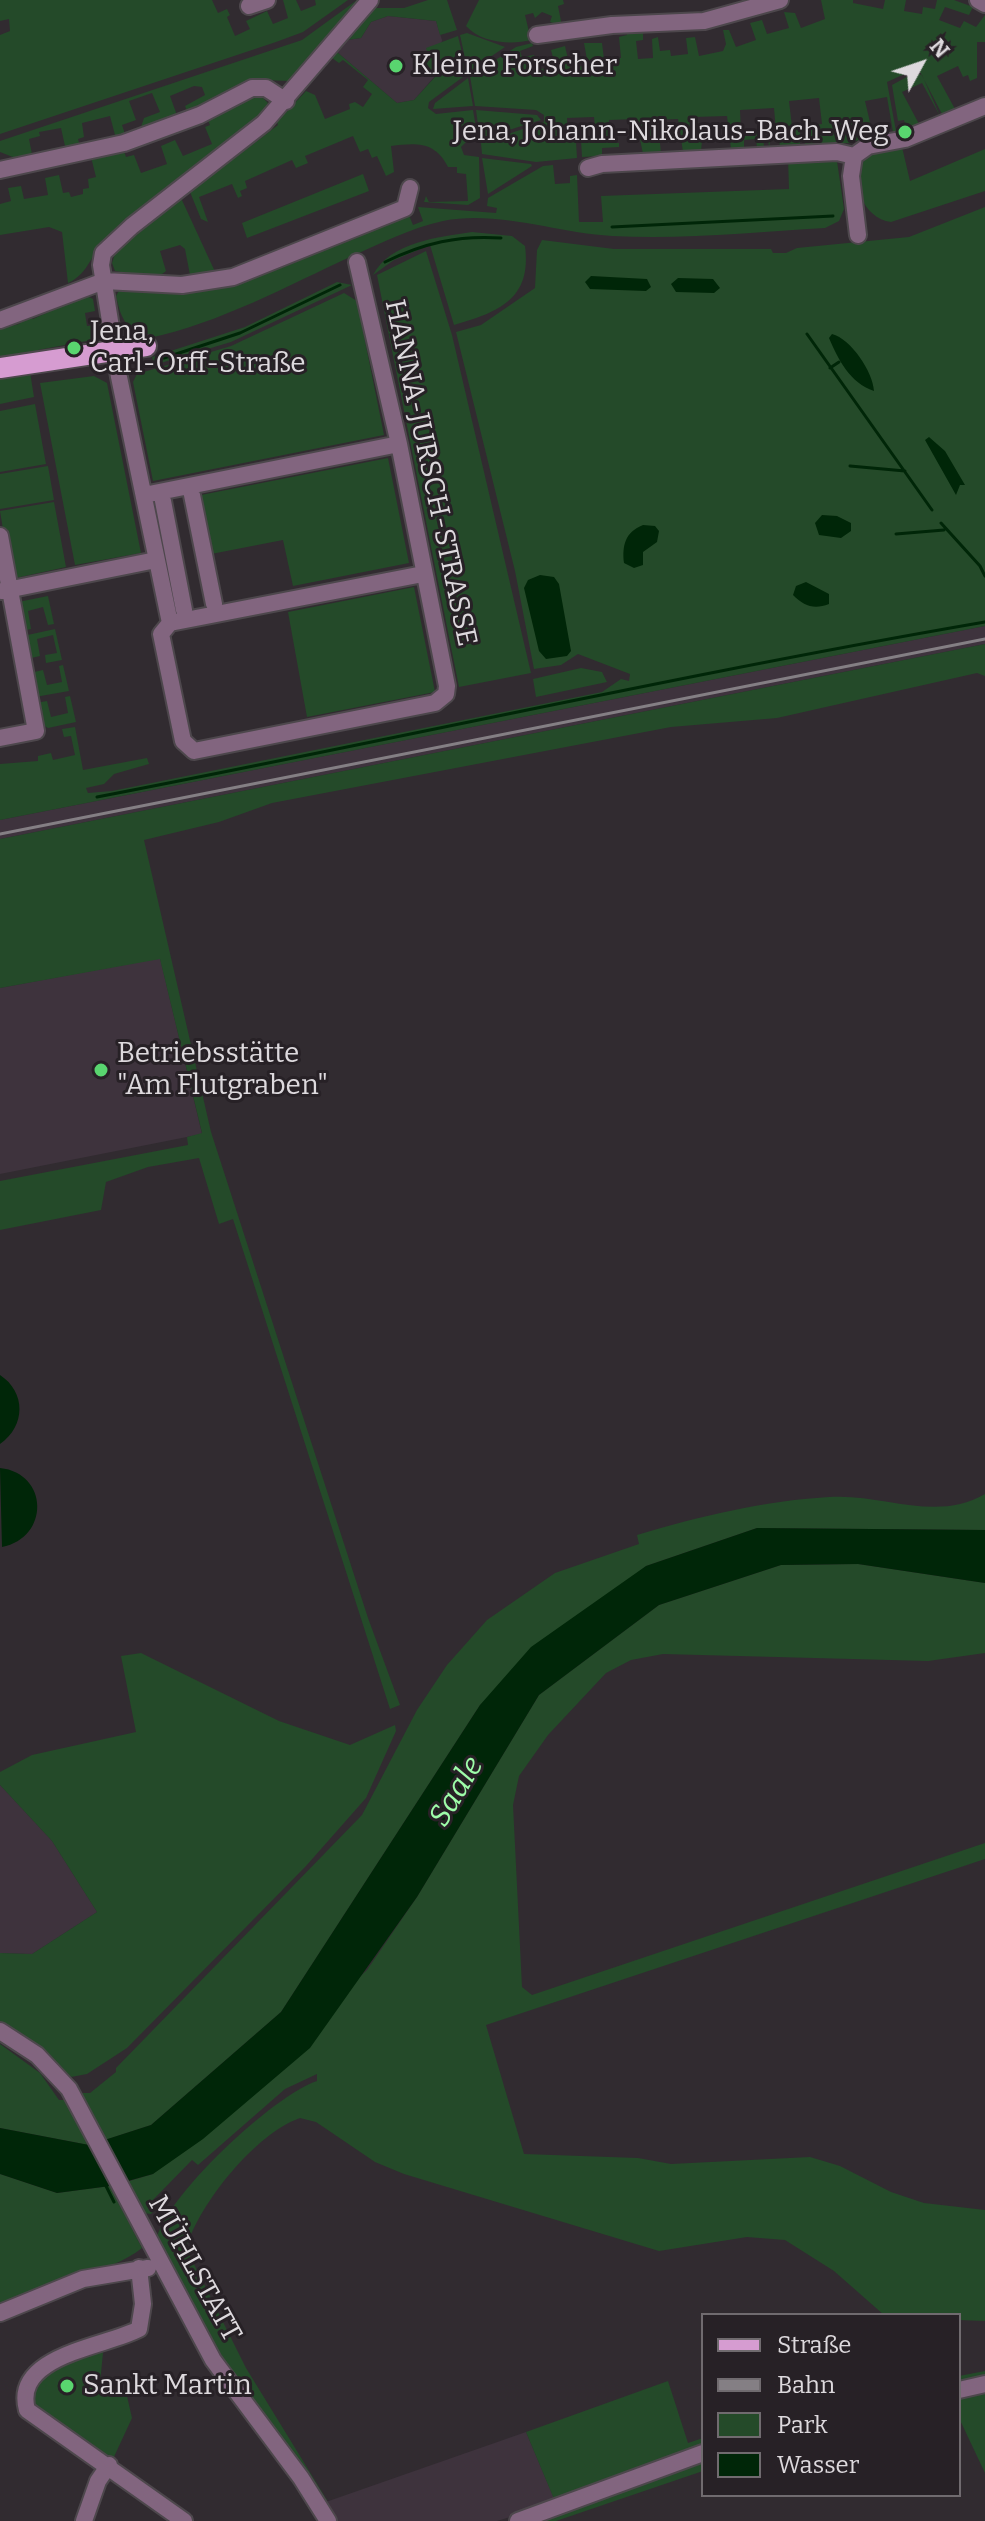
<!DOCTYPE html>
<html>
<head>
<meta charset="utf-8">
<style>
	body { margin:0 }
	#map { position:relative; width:985px; height:2521px; overflow:hidden; background:#312b30; font-family:Bitter,serif }
	canvas { display:block }
	.legend { position:absolute; left:701px; top:2313px; width:260px; height:184px; box-sizing:border-box; background:#272126; border:2px solid #706b6f; margin:0; padding:10px 14px; list-style:none; font-size:24px; color:#ddd9dd }
	.legend li { display:flex; align-items:center; gap:16px; height:40px }
	.legend b { width:40px; border:2px solid #706b6f }
	.north { position:absolute; left:881px; top:24px; width:80px; height:80px; -webkit-text-stroke:6px #272126; paint-order:stroke; rotate:50deg; font-size:22px; font-weight:700; line-height:32px; text-align:center; color:#ddd9dd }
	.north::after { content:''; display:block; margin:auto; width:28px; height:36px; background:#ddd9dd; clip-path:polygon(50% 0,100% 100%,50% 72%,0 100%) }
</style>
</head>
<body>
<div id="map">
<canvas width="985" height="2521"></canvas>
<ul class="legend">
<li><b style="height:10px;background:#d69cd1"></b>Straße</li>
<li><b style="height:10px;background:#847f84"></b>Bahn</li>
<li><b style="height:22px;background:#244a29"></b>Park</li>
<li><b style="height:22px;background:#002608"></b>Wasser</li>
</ul>
<div class="north">N</div>
</div>
<script>
const context = document.querySelector('canvas').getContext('2d');
context.lineJoin = 'round';
function fill(path, color) {
  context.fillStyle = color;
  context.fill(path, 'evenodd');
}
function stroke(path, color, width, dash) {
  context.strokeStyle = color;
  context.lineWidth = width;
  context.lineCap = dash ? 'butt' : 'round';
  context.setLineDash(dash || []);
  context.stroke(path);
}
function drawText(font, color, halo, rows, align = 'center') {
  context.font = font + ' Bitter,serif';
  context.lineWidth = 6;
  context.setLineDash([]);
  context.textBaseline = 'middle';
  context.strokeStyle = halo;
  context.fillStyle = color;
  for (const [text, x, y, turn = 0] of rows) {
    context.save();
    context.translate(x, y);
    context.rotate((+turn || 0) * Math.PI / 180);
    context.textAlign = isNaN(turn) ? turn : align;
    if (halo) context.strokeText(text, 0, 0);
    context.fillText(text, 0, 0);
    context.restore();
  }
}
const built = new Path2D(`
	M388,16L436,21L442,40L435,76L414,100L397,103L337,52L347,40L361,38L371,22Z
	M985,626V644L0,839V820Z
	M160,958L202,1134L0,1174V988Z
	M0,1785L52,1841L97,1912L32,1954L0,1953Z
	M526,2432L556,2503L497,2521H334L323,2503Z`);
const green = new Path2D(`
	M0,0H212L218,13L227,9L230,15L227,17L235,36L250,29L246,21L267,11L273,24L288,18L283,0H296L301,11L316,5L315,0H348L303,32L276,42L0,134V35L10,31L9,19L0,21Z
	M357,0H362L291,81L260,80L187,111L185,106L205,95L202,87L194,86L170,96L178,118L140,130L144,118L160,112L152,93L129,101L136,120L122,125L126,137L98,145L96,140L115,135L110,116L82,123L84,137L78,139L81,150L44,157L42,151L65,146L61,128L39,132L40,136L29,139L33,159L23,161L0,152V141L302,40Z
	M428,0H447L457,30L440,35L436,21L388,16L371,22L361,38L347,40L373,8H404Z
	M479,0H563L564,4L558,6L562,26L550,22L552,16L542,12L535,18L533,13L525,15L531,40C511,45 481,43 466,26Z
	M821,0H853V3L883,9L885,0H906L904,11L922,14L923,7L935,9L937,0H954L973,7L969,15L945,7L939,20L960,28L964,21L976,27L985,15V42H977V78L970,81L968,75L963,77L958,66L937,76L955,109L942,114L918,68L887,82L896,131L893,132L887,97L865,101L873,135L850,143L805,145L804,126L822,124L819,98L789,101L792,127L800,126V146L780,147L779,138H771L769,147L767,132L776,131L774,108L740,110L741,133L763,132L764,148H757L756,139L744,140V149H731L727,116L693,117V141H702L701,151L683,152L678,119L651,120L652,143H660L661,153L643,154L636,119L609,120L610,143H619V147L602,148V156L582,157L581,140L596,139L594,117L567,118L568,140L576,141L577,158L536,162L482,154L481,143L544,122V115L536,110L475,106L470,76L516,47L532,43L533,46L520,51L522,57L534,55L538,70L555,65L551,50L565,46L570,68L588,65L584,43H602L604,59L621,58L619,37L627,35V29L643,28V40L636,41L638,59L653,58L652,39L658,37L660,51L670,50L671,56L688,54L686,38L695,37L699,56L723,51L726,44L723,30H729L736,47L756,40L750,23L762,20L767,34L789,28L784,12L795,13L801,28L825,19Z
	M467,33L505,47L468,72L460,35Z
	M458,36L467,74L429,102L428,108L436,114L473,110L478,140L467,141L461,147L464,155L479,157L480,198L468,205L424,202L426,196L429,202L468,201L466,174L457,173V167H448C435,141 416,143 391,146L394,172L386,176L377,156L372,158L368,149L360,152L353,136L305,156L308,163L296,168L292,160L245,181L247,188L240,191L242,196L238,198L232,184L199,197L208,222L201,219L190,192L278,125L277,122L306,91L315,95L325,119L350,109L349,104L355,102L363,107L372,94L363,87L368,80L343,60L339,63L332,58L337,52L397,103L414,100L435,77L426,71L422,64L430,60L426,48Z
	M914,73L922,75L940,116L922,83L902,92L919,124L906,129L904,120L898,121L892,85Z
	M468,78L473,106L433,109L435,103Z
	M259,94L268,103L258,120L108,236C92,251 89,274 68,283L62,232L49,227L0,235V204L11,201L8,188L21,186L24,199L48,195L45,178L59,175L63,193L69,192L71,197L83,194V189L89,188L88,179L96,177L91,157L123,148L126,157L134,155L141,173L167,164L161,146L175,140L183,156L212,144L205,127L210,125L206,116Z
	M476,110L537,115L541,120L480,139Z
	M902,147L910,181L985,149V191L891,222C863,219 847,178 865,159C873,150 890,150 902,147Z
	M788,157L837,161L844,209L839,221L825,228C755,232 683,240 612,236C557,233 498,210 443,221C411,228 382,243 352,256C287,286 220,323 149,338V334C126,334 120,315 116,296L120,289L240,279L244,282L275,266L279,269L296,262L297,257L326,250L327,245L337,241L341,244L359,237L360,232L390,224L391,219L408,213L413,225L423,221L418,207L496,213L497,208L487,206L488,198L543,166L553,165L555,184L570,183V176L577,175L579,222H603L601,196L789,189Z
	M482,158L531,164L532,166L488,194Z
	M363,174L369,191L247,238L242,223Z
	M181,198L217,276L198,279L196,273L190,275L185,249L180,245L160,251L166,271L157,278L115,271L112,263L115,253Z
	M985,207V626L0,820V764L38,761V756L51,753L53,760L75,755L71,736L64,737L62,729L75,727L83,770L147,758L149,764L114,774L104,784L86,788L88,793L112,791L602,692L621,679L629,681L630,674L578,654L561,665L534,669L515,571L456,332L481,325L535,288L537,250L542,240L614,249H771L773,253H786L797,248L909,237Z
	M472,232L512,236L525,246C532,299 499,312 454,325L430,245L394,260L373,275C390,242 439,237 472,232Z
	M426,251L452,335L531,673L459,687L377,275Z
	M337,282L352,285L231,342L154,365L152,357L245,327Z
	M344,293L357,301L384,435L153,481L133,382L137,374L231,346Z
	M85,295L93,299L95,311L85,313L87,326L98,325L92,340L38,350V354L0,358V329L19,324L28,316L33,319L48,312L51,306Z
	M30,372L34,397L0,404V376Z
	M94,376L107,383L141,553L75,565L40,383Z
	M35,404L46,464L0,472V411Z
	M388,458L409,563L293,586L283,540L206,555L196,496Z
	M48,466L54,500L0,509V474Z
	M54,502L66,567L16,578L9,566L0,511Z
	M414,587L435,692L307,717L288,612Z
	M48,596L54,624L48,625L43,607L28,611L31,629L22,631L18,602Z
	M55,629L62,660L46,663L45,655L57,653L53,635L37,639L40,656L27,659L23,636Z
	M985,644V676L977,673L777,718L671,727L272,803L219,822L144,840L211,1132L368,1618L400,1705L390,1709L233,1219L219,1224L199,1158L148,1167L106,1182L101,1210L0,1230V1181L188,1145L187,1137L202,1133L160,959L0,988V839Z
	M63,665L69,691L35,697L30,673L43,670L47,685L62,682L59,666Z
	M581,668L602,672L607,682L536,697L533,679Z
	M70,696L76,722L48,728L40,723L36,703L47,701L51,717L68,713L65,697Z
	M985,1494V1530L757,1528L646,1566L480,1705L281,2012L151,2125L105,2140L82,2093H90L116,2072V2068L362,1815L417,1710L447,1665L487,1620L555,1573L639,1544L637,1535C701,1516 763,1501 829,1497C882,1493 936,1523 985,1494Z
	M858,1564L985,1583V1653L928,1661L663,1654L631,1660L606,1673L548,1735L519,1776L513,1805L522,1987L532,1995L985,1843V1859L486,2025L524,2154L638,2158L671,2164L810,2157L840,2166L891,2192L924,2203L985,2210V2321L959,2320V2315H884L834,2271L785,2240L747,2237L659,2251L404,2174L375,2162L316,2122L300,2118C255,2134 200,2203 186,2248L246,2368L327,2500L323,2503L218,2355L156,2242C162,2199 275,2094 317,2081V2074L285,2089L198,2165L192,2160L148,2205L154,2211L151,2214L143,2213L126,2182L153,2174L367,1970L417,1897L539,1695L659,1605L781,1565Z
	M141,1653L279,1721L350,1745L395,1725L396,1731L366,1798L306,1866L127,2048L87,2074L71,2077L43,2052L0,2024V1953L32,1954L97,1912L52,1841L0,1785V1772L32,1755L136,1732L121,1656Z
	M0,2044L40,2073L59,2100H66L89,2145L0,2128Z
	M0,2174L57,2193L110,2186L142,2248C110,2274 41,2285 0,2305Z
	M104,2343L100,2383L117,2396H127L132,2418L113,2459L53,2425L31,2408L36,2378Z
	M985,2371V2473L959,2418V2376Z
	M668,2381L688,2443L703,2438V2471L556,2521H531L559,2511L526,2432Z`);
const water = new Path2D(`
	M591,276L647,279L651,287L646,291L590,289L585,282Z
	M678,278L713,279L720,288L714,293L676,292L671,284Z
	M832,334C851,339 873,372 874,391C850,383 838,359 829,338Z
	M929,437L945,451L965,485H960L956,495L925,440Z
	M822,515L837,516L851,523V531L841,538L819,535L815,523Z
	M643,525L655,526L659,531L657,542L643,552V565L634,568L624,563C622,546 625,532 643,525Z
	M540,575L554,577L559,584L571,651L567,656L546,659L539,651L524,588L528,580Z
	M806,582L829,594V604C814,610 804,606 793,595L796,586Z
	M0,1375C26,1392 26,1426 0,1444Z
	M0,1468C49,1473 50,1538 2,1547Z
	M757,1528L985,1530V1583L858,1564L781,1565L659,1605L539,1695L417,1897L310,2048L203,2139L153,2174L110,2186L57,2193L0,2174V2128L89,2145L151,2125L281,2012L480,1705L531,1647L646,1566Z`);
const stream = new Path2D(`
	M612,227L833,216
	M385,262C424,243 458,235 501,238
	M807,334L932,510
	M164,358L240,333L340,285
	M830,368L839,362
	M850,466L905,471
	M941,523L980,566L985,576
	M896,534L944,530
	M97,797C393,740 688,673 985,622
	M105,2184L114,2202`);
const minor = new Path2D(`
	M978,0L985,4
	M249,6L267,0
	M537,35L612,25L704,21L780,0
	M588,168L602,164L837,152L854,156
	M0,170L124,143L200,115L252,88H266L286,101
	M858,235L851,176L854,156L868,146L905,139L985,106
	M0,320L104,281L182,285L233,277L405,208L410,188
	M144,495L399,444
	M192,495L214,604
	M163,501L184,610
	M0,536L36,731L0,738
	M2,591L156,560
	M170,623L161,634L183,741L194,751L435,703L446,694L447,686L399,444L357,262
	M170,623L119,377L101,265L103,253L132,226L264,123L370,0
	M170,623L423,574
	M0,2031L37,2055L69,2089L213,2360L301,2478L328,2521
	M139,2268L143,2304L139,2329C105,2347 12,2355 27,2410L184,2521
	M0,2313L83,2279L148,2268
	M959,2390L985,2384
	M84,2521L98,2481L109,2465
	M518,2521L703,2453`);
const major = new Path2D(`
	M0,368L146,346`);
const rail = new Path2D(`
	M0,834L985,639`);
const markers = [
	[396,66,8,"#59d56f"],
	[905,132,8,"#59d56f"],
	[74,348,8,"#59d56f"],
	[101,1070,8,"#59d56f"],
	[67,2386,8,"#59d56f"]
];
const poiNames = [
	["Kleine Forscher",412,66],
	["Jena, Johann-Nikolaus-Bach-Weg",889,132,"right"],
	["Jena,",90,332],
	["Carl-Orff-Straße",90,364],
	["Betriebsstätte",117,1054],
	["\"Am Flutgraben\"",117,1086],
	["Sankt Martin",83,2386]
];
const streetNames = [
	["HANNA-JURSCH-STRASSE",430,473,78],
	["MÜHLSTATT",194,2269,61]
];
const waterNames = [
	["Saale",457,1792,-59]
];
fill(built, '#3e333d');
fill(green, '#244a29');
fill(water, '#002608');
stroke(stream, '#002608', 3);
stroke(minor, '#4d474c', 20);
stroke(major, '#4d474c', 24);
stroke(minor, '#82657f', 16);
stroke(major, '#d69cd1', 20);
stroke(rail, '#847f84', 3);
for (const [x, y, r, color] of markers) {
  const dot = new Path2D();
  dot.arc(x, y, r, 0, 2 * Math.PI);
  context.fillStyle = color;
  context.fill(dot);
  stroke(dot, '#272126', 3);
}
drawText('28px', '#ddd9dd', '#272126', poiNames, 'left');
drawText('28px', '#ddd9dd', '#272126', streetNames);
drawText('italic 30px', '#9efda9', '#272126', waterNames);
</script>
</body>
</html>
